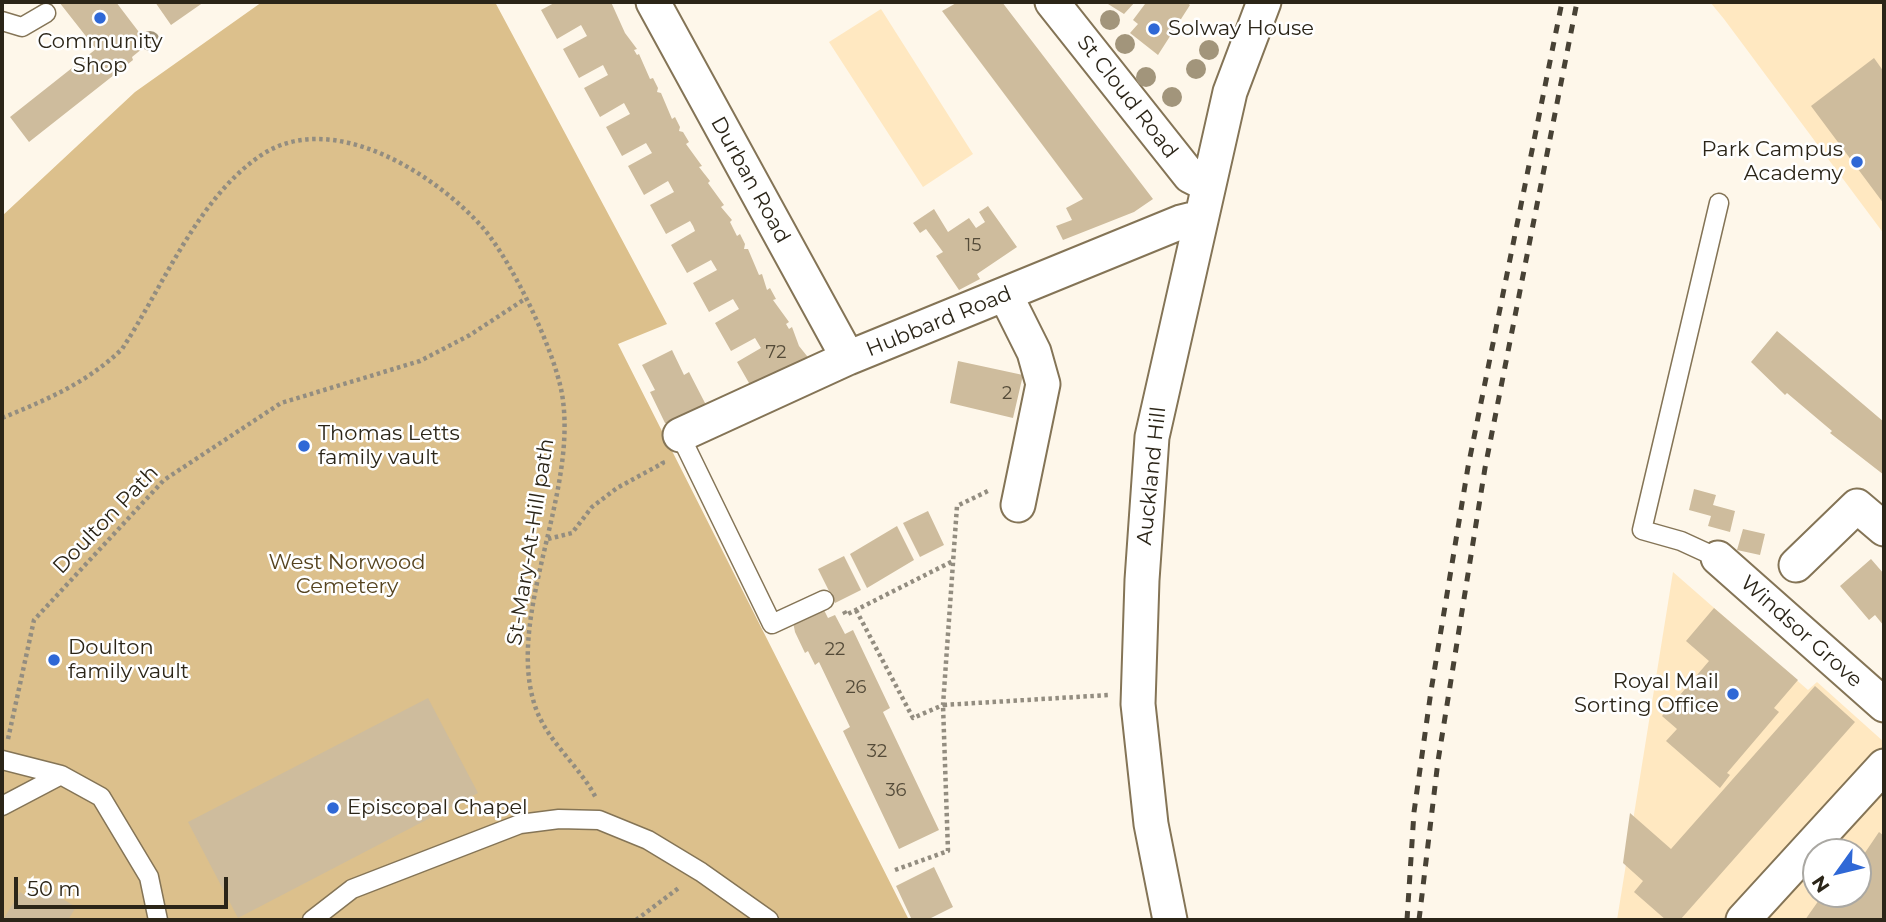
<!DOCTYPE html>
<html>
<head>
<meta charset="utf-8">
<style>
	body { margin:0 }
	#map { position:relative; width:1886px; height:922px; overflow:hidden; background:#fef7ea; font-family:Montserrat,sans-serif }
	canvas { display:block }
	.frame { position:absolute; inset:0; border:4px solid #2b2518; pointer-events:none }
	.north { position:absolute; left:1802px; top:838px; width:70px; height:70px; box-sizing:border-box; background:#fff; border:2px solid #aaa8a3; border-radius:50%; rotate:236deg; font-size:19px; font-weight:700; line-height:28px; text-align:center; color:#2b2518 }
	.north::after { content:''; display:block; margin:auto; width:24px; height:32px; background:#2f68d6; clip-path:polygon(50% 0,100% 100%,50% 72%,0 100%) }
	.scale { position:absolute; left:14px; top:877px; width:214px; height:32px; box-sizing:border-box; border:4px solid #2b2518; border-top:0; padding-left:9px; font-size:21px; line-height:24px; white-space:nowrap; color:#2b2518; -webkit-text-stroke:5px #fff; paint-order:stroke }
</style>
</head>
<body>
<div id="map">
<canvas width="1886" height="922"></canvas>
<div class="frame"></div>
<div class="north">N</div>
<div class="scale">50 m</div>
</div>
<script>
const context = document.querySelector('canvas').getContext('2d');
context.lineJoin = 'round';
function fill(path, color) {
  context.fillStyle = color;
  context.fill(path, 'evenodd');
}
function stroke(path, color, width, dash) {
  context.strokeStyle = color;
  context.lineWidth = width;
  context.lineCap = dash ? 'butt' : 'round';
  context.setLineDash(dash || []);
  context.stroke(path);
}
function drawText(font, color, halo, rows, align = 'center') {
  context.font = font + ' Montserrat,sans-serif';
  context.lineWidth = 5;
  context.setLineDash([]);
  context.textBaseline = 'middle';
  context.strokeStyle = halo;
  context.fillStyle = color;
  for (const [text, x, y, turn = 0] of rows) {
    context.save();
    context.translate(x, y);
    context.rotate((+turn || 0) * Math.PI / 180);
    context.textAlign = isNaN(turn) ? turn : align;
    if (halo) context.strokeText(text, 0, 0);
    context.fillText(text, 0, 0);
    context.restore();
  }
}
const built = new Path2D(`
	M1710,2H1884V234L1724,19Z
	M881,9L973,154L923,187L829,42Z
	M1673,572L1808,690L1817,682L1884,742V920H1617ZM1816,852H1858V894H1816Z`);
const green = new Path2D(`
	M262,2H495L667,324L618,344L909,920H2V216L135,92Z`);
const building = new Path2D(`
	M59,2H116L148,44L132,57L133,60L29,142L10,117L96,49Z
	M155,2H204L171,25Z
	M556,2H611L625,33L637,49L634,50L637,55L639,54L650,79L653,78L658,88L657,92L661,93L672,119L675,117L680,127L679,131L683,132L689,142L686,144L702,166L699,167L710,181L708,183L724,205L721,207L732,220L730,222L737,236L740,234L745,244L744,249H748L759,275L762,274L767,290L770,288L776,299L773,300L789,322L786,324L789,329L792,327L799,346L811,361L753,390L737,362L761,348L755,338L731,351L715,323L739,309L733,299L709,312L693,283L717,270L711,260L687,273L671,245L695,231L693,226L690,221L666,234L650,205L674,192L668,181L644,195L628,166L652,153L646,143L622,156L606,127L630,114L624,103L600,117L584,88L608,75L603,65L579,78L563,49L587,36L581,25L557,39L541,10Z
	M958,2H1002L1153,199L1134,212L1063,240L1056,226L1072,220L1066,208L1083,199L942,11Z
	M1110,2H1135L1124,14L1108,4Z
	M1142,2H1186L1190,5L1158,55L1130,33L1138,24L1133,20L1145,4Z
	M1874,58L1884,72V204L1811,106Z
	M988,206L1017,247L977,274L980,279L959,290L936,256L943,252L926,229L920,233L913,223L934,209L948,232L969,218L976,228L985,222L979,212Z
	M1777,331L1884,422V475L1830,433L1832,431L1787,393L1785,395L1751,362Z
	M672,350L684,375L689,372L705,403L704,407L678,417L680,419L669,425L665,423L650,392L655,390L642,365Z
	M958,361L1023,375L1013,418L950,403Z
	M1694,489L1716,495L1713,505L1735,511L1730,532L1708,526L1711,516L1689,510Z
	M928,511L944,545L920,557L903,523Z
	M897,526L914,560L867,588L850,554Z
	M1743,529L1765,534L1760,555L1737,550Z
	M844,556L861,590L835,603L818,569Z
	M1871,559L1884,574V626L1875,615L1869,620L1840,586Z
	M823,608L828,618L835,615L845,634L853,630L890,708L883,712L939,830L899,849L843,731L850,727L819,662L815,665L808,651L805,653L795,632L793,622Z
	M1714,608L1798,680L1774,708L1779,712L1727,773L1730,775L1720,788L1666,741L1677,729L1662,716L1709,661L1686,641Z
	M1815,686L1855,722L1680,920H1666L1634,892L1643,881L1623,863L1630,813L1671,849Z
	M428,698L478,793L238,918L188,822Z
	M1879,832L1884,836V920H1805L1819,900L1828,906L1836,894H1858V863Z
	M934,867L953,907L927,920H912L896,886Z
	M43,887L76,907L68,920H3L20,892L34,901Z`);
const path = new Path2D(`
	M2,418C46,400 87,383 122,349C163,287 197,199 260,156C331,107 436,174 484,229C513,264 554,349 562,394C579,494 505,615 535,706C547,742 580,766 596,798
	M548,539L572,533L592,507L617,488L663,463L661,459
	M856,610L913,718L943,705L957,506L990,490
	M844,611L846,615L953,561
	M8,739L34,620L164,480L281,403L420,361L470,335L525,299
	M895,870L948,851L943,705L1109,695
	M636,920L680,887`);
const lane = new Path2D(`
	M2,21L22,27L46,13
	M680,435L772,624L824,600
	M1718,558L1681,541L1642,530L1719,203
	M2,760L61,775
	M2,806L61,775L101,797L149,877L158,920
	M312,920L352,889L520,824L559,819L599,820L648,840L701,872L769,920`);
const street = new Path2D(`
	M653,2L848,358
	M1052,2L1190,176L1208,185
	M1006,296L1034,352L1043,384L1018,505
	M680,435L848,358L1181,222L1201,217
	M1718,558L1884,705
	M1796,565L1857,506L1884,529
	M1170,920L1151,824L1138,704L1142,580L1152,437L1230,92L1264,2
	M1743,920L1884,766`);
const rail = new Path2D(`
	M1407,920L1414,812L1431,691L1468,467L1562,2
	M1419,920L1438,761L1485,468L1577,2`);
const trees = [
	[1110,20],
	[150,41],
	[1125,44],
	[1209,50],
	[1196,69],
	[1146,77],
	[1172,97]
];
const markers = [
	[100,18,7,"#2f68d6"],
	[1154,29,7,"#2f68d6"],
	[1857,162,7,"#2f68d6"],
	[304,446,7,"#2f68d6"],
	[54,660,7,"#2f68d6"],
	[1733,694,7,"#2f68d6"],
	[333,808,7,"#2f68d6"]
];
const numberNames = [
	["15",973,246],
	["72",776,353],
	["2",1007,394],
	["22",835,650],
	["26",856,688],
	["32",877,752],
	["36",896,791]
];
const poiNames = [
	["Solway House",1168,29],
	["Community",100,42,"center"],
	["Shop",100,66,"center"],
	["Park Campus",1843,150,"right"],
	["Academy",1843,174,"right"],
	["Thomas Letts",318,434],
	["family vault",318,458],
	["Doulton",68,648],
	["family vault",68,672],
	["Royal Mail",1719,682,"right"],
	["Sorting Office",1719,706,"right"],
	["Episcopal Chapel",347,808]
];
const streetNames = [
	["St Cloud Road",1127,97,52],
	["Durban Road",750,180,61],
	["Hubbard Road",939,322,-22],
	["Auckland Hill",1152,476,-84],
	["Doulton Path",106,520,-46],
	["St-Mary-At-Hill path",531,542,-81],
	["Windsor Grove",1801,632,42]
];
const parkNames = [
	["West Norwood",347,563],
	["Cemetery",347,587]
];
fill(built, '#ffe8c1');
fill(green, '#dcc08c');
fill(building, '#cebc9d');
stroke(lane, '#847456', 21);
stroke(street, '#847456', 37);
stroke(path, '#938d80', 4.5, [3.5, 3.5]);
stroke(lane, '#fff', 18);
stroke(street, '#fff', 33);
stroke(rail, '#484235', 5, [9, 9]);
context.fillStyle = '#a2957b';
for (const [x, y] of trees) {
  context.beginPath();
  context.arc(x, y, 10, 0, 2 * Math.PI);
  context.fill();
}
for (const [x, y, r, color] of markers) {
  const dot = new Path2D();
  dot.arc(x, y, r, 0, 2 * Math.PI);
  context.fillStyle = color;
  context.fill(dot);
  stroke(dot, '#fff', 2.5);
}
drawText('18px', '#544b39', null, numberNames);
drawText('21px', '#2b2518', '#fff', poiNames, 'left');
drawText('21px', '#2b2518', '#fff', streetNames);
drawText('21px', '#564420', '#fff', parkNames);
</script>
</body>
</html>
